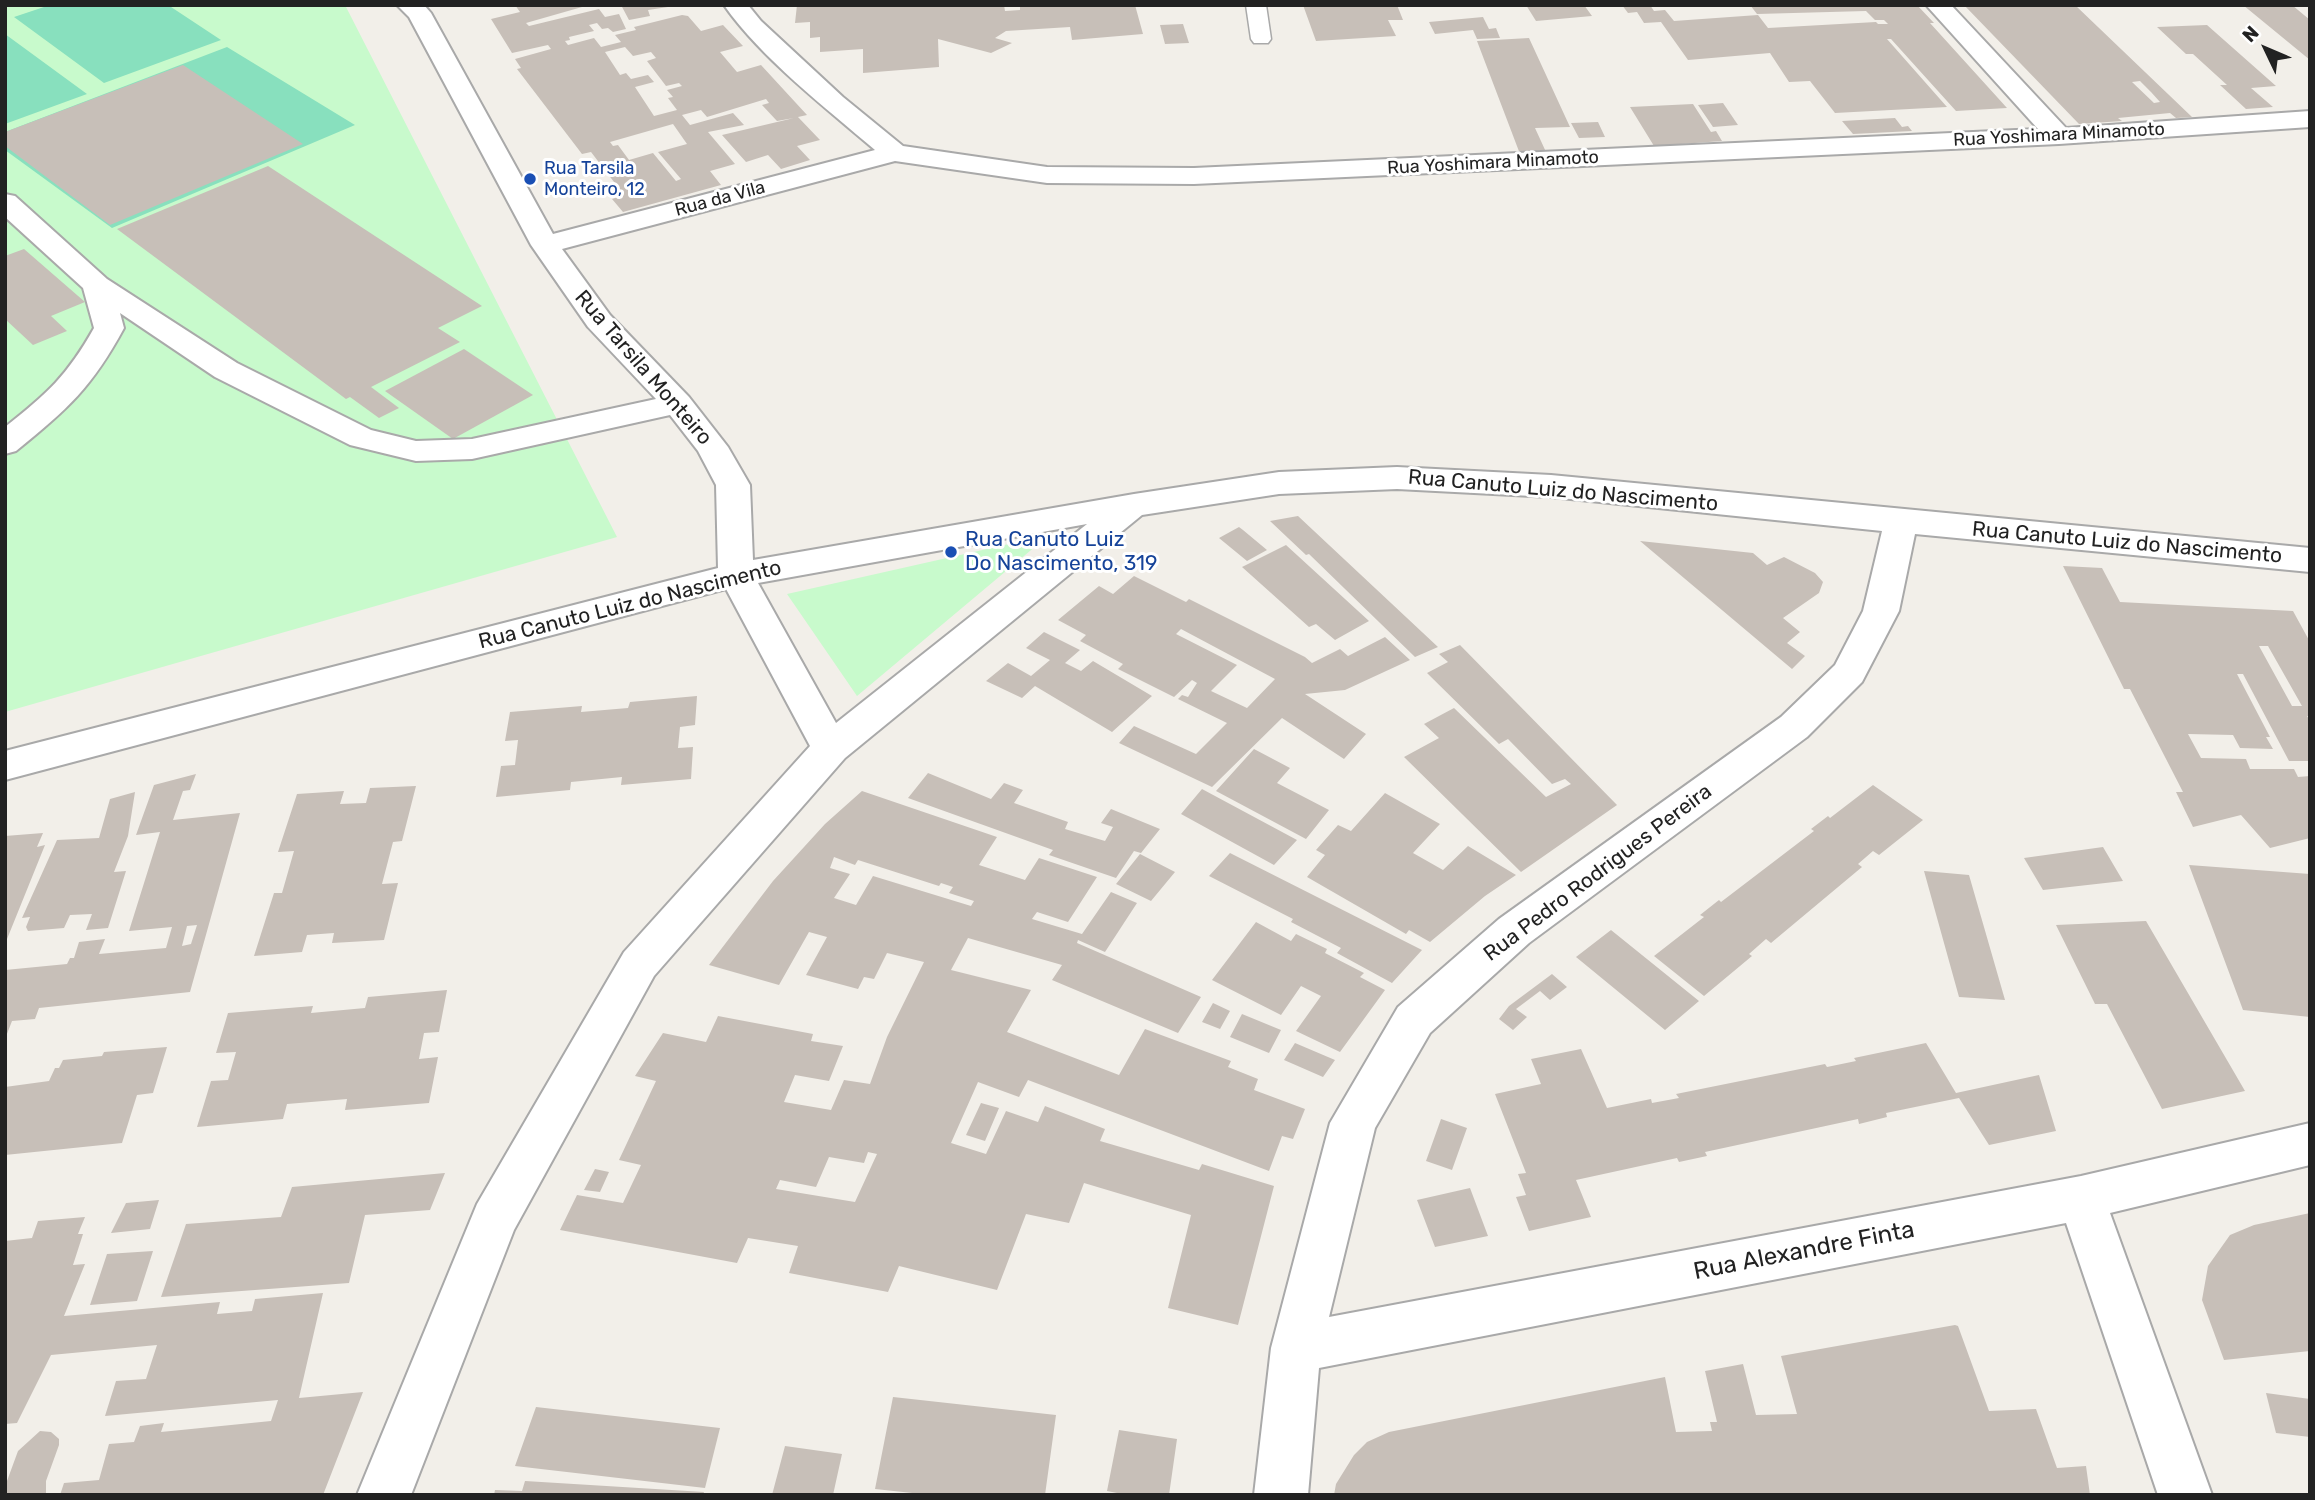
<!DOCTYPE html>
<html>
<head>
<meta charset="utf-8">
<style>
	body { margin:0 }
	#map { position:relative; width:2315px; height:1500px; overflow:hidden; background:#f2efe9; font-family:Rubik,sans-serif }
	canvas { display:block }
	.frame { position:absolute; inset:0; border:7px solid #222; pointer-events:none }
	.north { position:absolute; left:2231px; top:14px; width:70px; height:70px; -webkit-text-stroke:5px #fff; paint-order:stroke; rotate:314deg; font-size:19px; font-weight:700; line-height:28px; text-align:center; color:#222 }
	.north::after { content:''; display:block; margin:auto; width:24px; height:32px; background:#222; clip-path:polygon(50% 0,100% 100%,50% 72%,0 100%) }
</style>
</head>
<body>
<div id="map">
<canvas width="2315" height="1500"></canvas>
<div class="frame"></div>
<div class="north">N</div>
</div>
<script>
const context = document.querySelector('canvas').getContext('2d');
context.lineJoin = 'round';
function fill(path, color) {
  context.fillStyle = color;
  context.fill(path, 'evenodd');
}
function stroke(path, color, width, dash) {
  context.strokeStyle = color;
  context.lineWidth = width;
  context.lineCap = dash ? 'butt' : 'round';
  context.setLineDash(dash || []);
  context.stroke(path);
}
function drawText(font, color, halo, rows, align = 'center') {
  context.font = font + ' Rubik,sans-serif';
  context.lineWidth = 6;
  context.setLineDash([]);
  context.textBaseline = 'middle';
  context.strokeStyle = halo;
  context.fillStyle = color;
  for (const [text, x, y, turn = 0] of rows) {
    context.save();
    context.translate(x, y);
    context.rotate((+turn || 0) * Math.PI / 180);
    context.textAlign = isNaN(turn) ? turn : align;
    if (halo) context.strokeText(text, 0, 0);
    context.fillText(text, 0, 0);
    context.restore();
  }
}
const park = new Path2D(`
	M5,5H345L617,537L5,712Z
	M1049,535L857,696L787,594Z`);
const pitch = new Path2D(`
	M50,5H168L221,40L104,83L14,17Z
	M5,34L87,94L5,124Z
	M227,47L355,125L112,228L5,150V132Z`);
const building = new Path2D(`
	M515,5L582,7L526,23L529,26L599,9L605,17L619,14L626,29L613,32L608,28L602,29L597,23L589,25L594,31L569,37L570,40L565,41L568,45L594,38L601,47L621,42L615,35L636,30L634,27L682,15L688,16L701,31L723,25L743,46L720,52L737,72L761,65L807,115L798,117L820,140L797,146L810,160L781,169L768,155L746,162L722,135L794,118L777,121L762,105L769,103L766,99L707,117L701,110L682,115L690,125L733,113L744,125L708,132L735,164L710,171L721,185L623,212L612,199L624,195L591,152L582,154L517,69L521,68L515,59L551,49L548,45L512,53L491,19L520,12ZM625,47L633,56L651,52L656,58L647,61L666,86L679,83L682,86L667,90L673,97L668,98L677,110L654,116L635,87L654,82L648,75L631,79L626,73L620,75L605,52ZM673,124L687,144L658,152L681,179L676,181L653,153L629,160L618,145L613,146L610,142Z
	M621,5H668V7L648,10L650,16L629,20Z
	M797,5H1004L1005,11L1020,10V5H1135L1143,34L1072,40L1070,27L1006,31L995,38L1012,43L991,53L938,39L939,67L863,73V49L820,52V37L810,38V22L795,23Z
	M1303,5H1397L1403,20H1388L1396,36L1316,41Z
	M1526,5H1584L1592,16L1536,21Z
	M1622,5H1650L1654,11L1665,10L1674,21L1758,15L1768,28L1876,22L1878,24H1888L1884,20H1875L1866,11L1757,14L1750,5H1917L1934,23H1930L2007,108L1956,111L1891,39H1887L1947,107L1835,113L1810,81L1789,82L1770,53L1688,60L1661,22L1644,23L1637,12L1628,13Z
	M1964,5H2075L2192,117L2176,118L2170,113L2118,118L2122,121L2079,124ZM2140,81L2151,92L2160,102L2154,103L2132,82Z
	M2243,5H2292L2310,20V60Z
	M1483,17L1489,29L1496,28L1500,38L1477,39L1473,30L1435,34L1429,22Z
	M1183,24L1189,43L1165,44L1160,25Z
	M2207,25L2276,86L2251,88L2273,107L2246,109L2220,85H2227L2193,54H2186L2157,27Z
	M1529,38L1570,127L1535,128L1546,152L1520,154L1477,41Z
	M183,65L303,144L110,225L5,146V132Z
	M1723,103L1738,125L1713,127L1698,105Z
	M1693,104L1711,132L1716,131L1722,141L1654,146L1630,107Z
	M1895,118L1902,127L1908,126L1912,131L1853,134L1842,121Z
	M1598,122L1605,137L1579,138L1571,123Z
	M268,166L482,306L438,328L460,342L371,387L399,408L379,418L350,397L346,399L117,229Z
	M24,249L85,302L51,316L67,331L33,345L5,319V256Z
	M464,349L533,395L453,439L385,391Z
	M1298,516L1438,647L1415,657L1309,554L1306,555L1270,521Z
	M1239,527L1243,530L1267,550L1247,561L1219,538Z
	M1640,541L1753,553L1767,565L1784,557L1815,573L1823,582L1819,593L1783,618L1800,632L1787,643L1805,656L1792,669Z
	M1286,545L1369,621L1335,640L1316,624L1309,627L1242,567Z
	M2063,566L2102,568L2120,602L2293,611L2310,642V716H2307L2310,721V761H2289L2243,674H2237L2270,737H2266L2273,749L2240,748L2233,735L2188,734L2201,758L2246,759L2250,769H2294L2298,777L2310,776V838L2270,848L2241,815L2193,827L2176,792H2183L2130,689H2124ZM2259,646H2268L2302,706H2292Z
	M1134,576L1186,602L1189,599L1305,657L1312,663L1340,649L1348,656L1385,637L1410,660L1345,690L1305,694L1366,734L1344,759L1282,718L1212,787L1119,743L1134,726L1196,754L1227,723L1178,699L1182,695L1188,697L1197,683L1192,680L1174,697L1118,669L1123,664L1080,641L1086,635L1058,620L1099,586L1113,594ZM1181,629L1275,679L1247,708L1211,691L1237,665L1176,634Z
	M1044,632L1080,650L1065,663L1081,671L1093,661L1152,696L1112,732L1035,686L1022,698L986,681L1008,663L1031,676L1050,660L1026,648Z
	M1460,645L1617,805L1521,872L1404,757L1439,738L1424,724L1454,708L1546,797L1571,784L1565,779L1552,784L1508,739L1499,744L1427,673L1448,662L1439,654Z
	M697,696L695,725L680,727L678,748L693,747L691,779L621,785L622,777L571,782L570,790L496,797L501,766L515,765L518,740L505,741L510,712L582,706L581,712L628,708L630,702Z
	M1254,749L1290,768L1277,783L1329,810L1306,839L1216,791Z
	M928,773L991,799L1004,783L1023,790L1014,803L1068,822L1065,829L1105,841L1113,827L1101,823L1111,809L1160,829L1141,853L1134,851L1116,878L1049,855L1053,850L908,798Z
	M196,774L190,790L183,791L173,820L240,813L190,992L39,1008L35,1019L12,1021L5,1039V970L67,964L70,958H74L79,942L105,939L99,954L166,948L172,927L129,931L160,832L136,835L154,785ZM197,925L191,944L182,946L187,926Z
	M1873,785L1923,820L1879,855L1873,851L1858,864L1862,867L1771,943L1766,939L1749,954L1752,956L1704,996L1654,956L1704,917L1700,915L1719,900L1721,902L1814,831L1811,829L1828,816L1830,818Z
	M416,786L402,841L393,842L382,884L398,883L384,940L332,943L334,933L307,935L302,952L254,956L274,893H282L294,851L278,852L297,794L344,791L340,804L366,803L370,788Z
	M1202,789L1297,840L1274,865L1181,814Z
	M862,791L997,837L979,865L1025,880L1039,858L1097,877L1068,922L1037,912L1032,919L1082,934L1111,892L1137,903L1105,952L1078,940L1077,943L1201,997L1178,1033L1052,980L1062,965L968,938L951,970L1031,990L1007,1032L1119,1075L1145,1029L1231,1061L1228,1067L1258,1079L1254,1090L1305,1109L1293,1139L1282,1136L1269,1171L1028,1080L1019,1097L978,1082L951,1143L986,1154L1006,1111L1038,1122L1045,1106L1105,1129L1100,1141L1199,1170L1202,1164L1274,1186L1238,1325L1168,1308L1191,1215L1084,1183L1069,1223L1026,1214L997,1290L899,1266L888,1292L789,1273L798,1246L748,1238L737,1263L560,1230L577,1195L623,1203L641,1165L619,1160L656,1081L635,1076L663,1033L706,1042L718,1016L813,1034L811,1041L843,1046L829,1081L795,1075L784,1102L831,1110L844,1080L870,1084L887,1037L924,962L887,953L874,979L864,977L858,989L806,975L827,937L809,932L779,985L709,965L773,881L825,824ZM834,857L855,865L858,860L939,886L941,883L953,887L949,893L974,901L971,906L873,876L856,905L834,898L850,874L830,868ZM868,1152L877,1154L855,1202L776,1189L780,1180L816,1187L829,1157L864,1163Z
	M135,792L128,836L114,872L126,871L108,928L86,930L92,914L70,915L64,928L28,931L26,927L30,917L22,918L57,840L99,838L110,799Z
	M1385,793L1440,824L1413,853L1443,870L1468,846L1516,875L1485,896L1430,942L1409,930L1406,934L1307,877L1325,855L1316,850L1338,825L1351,831Z
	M43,833L37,847L45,845L5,944V836Z
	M2103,847L2123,881L2043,890L2024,858Z
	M1230,853L1422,950L1392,983L1337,953L1341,948L1291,922L1293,919L1209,876Z
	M1140,854L1175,872L1151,901L1116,884Z
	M2189,865L2310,874V1017L2243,1010Z
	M1924,871L1969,875L2005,1000L1959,997Z
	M2146,921L2245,1091L2162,1109L2107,1004H2095L2056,925Z
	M1256,922L1291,941L1296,934L1327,949L1325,953L1364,973L1360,977L1385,990L1340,1052L1296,1031L1321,996L1301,986L1281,1015L1212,980Z
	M1611,930L1699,1001L1665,1030L1576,957Z
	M1552,974L1567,987L1550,1000L1540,991L1516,1009L1527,1017L1513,1030L1499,1019L1509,1006Z
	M447,990L439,1032L424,1033L419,1059L438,1057L429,1103L345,1110L347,1099L287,1104L283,1119L197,1127L211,1081L228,1080L236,1052L216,1053L228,1013L313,1006L311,1013L365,1008L368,997Z
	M1213,1003L1230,1011L1220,1029L1202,1022Z
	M1242,1014L1281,1030L1269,1053L1230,1037Z
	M1295,1043L1335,1060L1323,1077L1284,1060Z
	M1926,1043L1956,1093L2039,1075L2056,1131L1989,1145L1959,1098L1886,1113L1887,1117L1859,1124L1858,1119L1705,1152L1707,1156L1679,1162L1677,1158L1576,1180L1591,1217L1529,1231L1516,1197L1526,1195L1518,1174L1526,1173L1495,1094L1541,1084L1531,1059L1581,1049L1607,1108L1651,1099L1652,1103L1679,1098L1676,1094L1825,1064L1827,1067L1856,1061L1854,1058Z
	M167,1047L153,1093L137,1095L122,1143L5,1155V1087L49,1081L55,1068H59L63,1060L102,1056L104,1052Z
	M981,1103L999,1108L985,1141L966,1135Z
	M1441,1119L1467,1128L1452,1170L1426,1161Z
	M595,1169L609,1172L600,1192L584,1190Z
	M445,1173L430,1210L365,1215L349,1283L161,1297L186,1224L281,1217L292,1187Z
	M1470,1188L1488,1236L1435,1247L1417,1200Z
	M159,1200L150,1229L111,1233L126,1203Z
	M2310,1213V1351L2224,1360L2202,1300L2208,1266L2230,1235L2254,1225Z
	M85,1217L78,1234H83L73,1265L85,1264L64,1316L220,1302L217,1314L252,1311L255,1299L323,1293L299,1398L363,1392L323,1495H60L64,1483L99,1480L109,1444L134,1442L140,1426L164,1423L161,1432L271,1421L278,1400L105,1416L116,1381L146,1379L157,1345L51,1355L17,1423L5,1424V1241L32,1238L38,1221Z
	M153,1251L137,1301L90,1305L107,1254Z
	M1955,1325L1958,1326L1989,1411L2036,1409L2057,1468L2086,1466L2090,1495H1334L1336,1484L1354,1455L1367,1442L1389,1432L1665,1377L1676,1432L1712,1431L1710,1422H1717L1705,1371L1743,1364L1756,1415L1797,1414L1781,1356Z
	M2266,1393L2310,1399V1437L2276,1433Z
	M893,1397L1056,1415L1045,1495H931L875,1489Z
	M536,1407L720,1428L705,1488L515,1466Z
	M1119,1430L1177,1439L1169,1495H1127L1107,1491Z
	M40,1431L51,1432L59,1439V1445L46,1481V1495H6L7,1481L18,1451Z
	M785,1446L842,1454L833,1495H772Z
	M525,1481L704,1492L703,1495H494L495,1490L522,1491Z`);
const lane = new Path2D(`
	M1246,5H1266L1271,39L1268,43H1254L1251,39Z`);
const street = new Path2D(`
	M397,5H424L431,13L553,234L875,150C826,108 761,58 724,5H748L761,21L843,97L903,146L1047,167L1194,168L2038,129L1926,5H1951L2066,128L2310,111V127L2059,144L1194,184L1047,183L895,161L562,249L610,315L689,397L728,447L750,485L753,560L1134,494L1279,472L1397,467L1551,475L2310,548V572L1915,534L1899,611L1862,682L1807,737L1529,943L1430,1033L1375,1128L1329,1317L2081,1176L2310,1123V1165L2110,1213L2212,1495H2158L2066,1223L1319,1368L1308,1495H1254L1271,1348L1330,1123L1398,1007L1499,919L1781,717L1835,665L1863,611L1882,531L1551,497L1397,489L1279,494L1142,515L845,758L654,976L514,1230L411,1495H357L477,1204L624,952L810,746L726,589L5,780V751L718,568L716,485L698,451L670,415L472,459L416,461L350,445L215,377L120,313L124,328C92,387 68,409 16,451L5,454V427C47,394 67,376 94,328L83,288L5,217V194L15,196L107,279L237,363L371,430L416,441L472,439L656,399L588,327L531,245L409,17ZM1087,524L836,723L758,583Z`);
const markers = [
	[530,179,7,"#1a4fb4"],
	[951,552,7,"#1a4fb4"]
];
const farStreetnames = [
	["Rua Yoshimara Minamoto",2059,135,-3],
	["Rua Yoshimara Minamoto",1493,163,-3],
	["Rua da Vila",720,199,-15]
];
const farTransitnames = [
	["Rua Tarsila",544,169],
	["Monteiro, 12",544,190]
];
const streetNames = [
	["Rua Tarsila Monteiro",643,368,49],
	["Rua Canuto Luiz do Nascimento",1563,491,5],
	["Rua Canuto Luiz do Nascimento",2127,543,5],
	["Rua Canuto Luiz do Nascimento",630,605,-14],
	["Rua Pedro Rodrigues Pereira",1598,873,-37]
];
const transitNames = [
	["Rua Canuto Luiz",965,540],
	["Do Nascimento, 319",965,564]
];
const nearStreetnames = [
	["Rua Alexandre Finta",1804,1251,-11]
];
fill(park, '#c8facc');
fill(pitch, '#88e0be');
fill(building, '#c7bfb8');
stroke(lane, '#a9a9a9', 3);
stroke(street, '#a9a9a9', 4);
fill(lane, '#fff');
fill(street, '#fff');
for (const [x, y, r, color] of markers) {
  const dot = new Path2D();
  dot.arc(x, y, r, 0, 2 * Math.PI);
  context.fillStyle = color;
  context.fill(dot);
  stroke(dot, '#fff', 2.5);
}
drawText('18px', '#222', '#fff', farStreetnames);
drawText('18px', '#164399', '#fff', farTransitnames, 'left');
drawText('21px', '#222', '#fff', streetNames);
drawText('21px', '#164399', '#fff', transitNames, 'left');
drawText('24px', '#222', '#fff', nearStreetnames);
</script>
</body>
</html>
